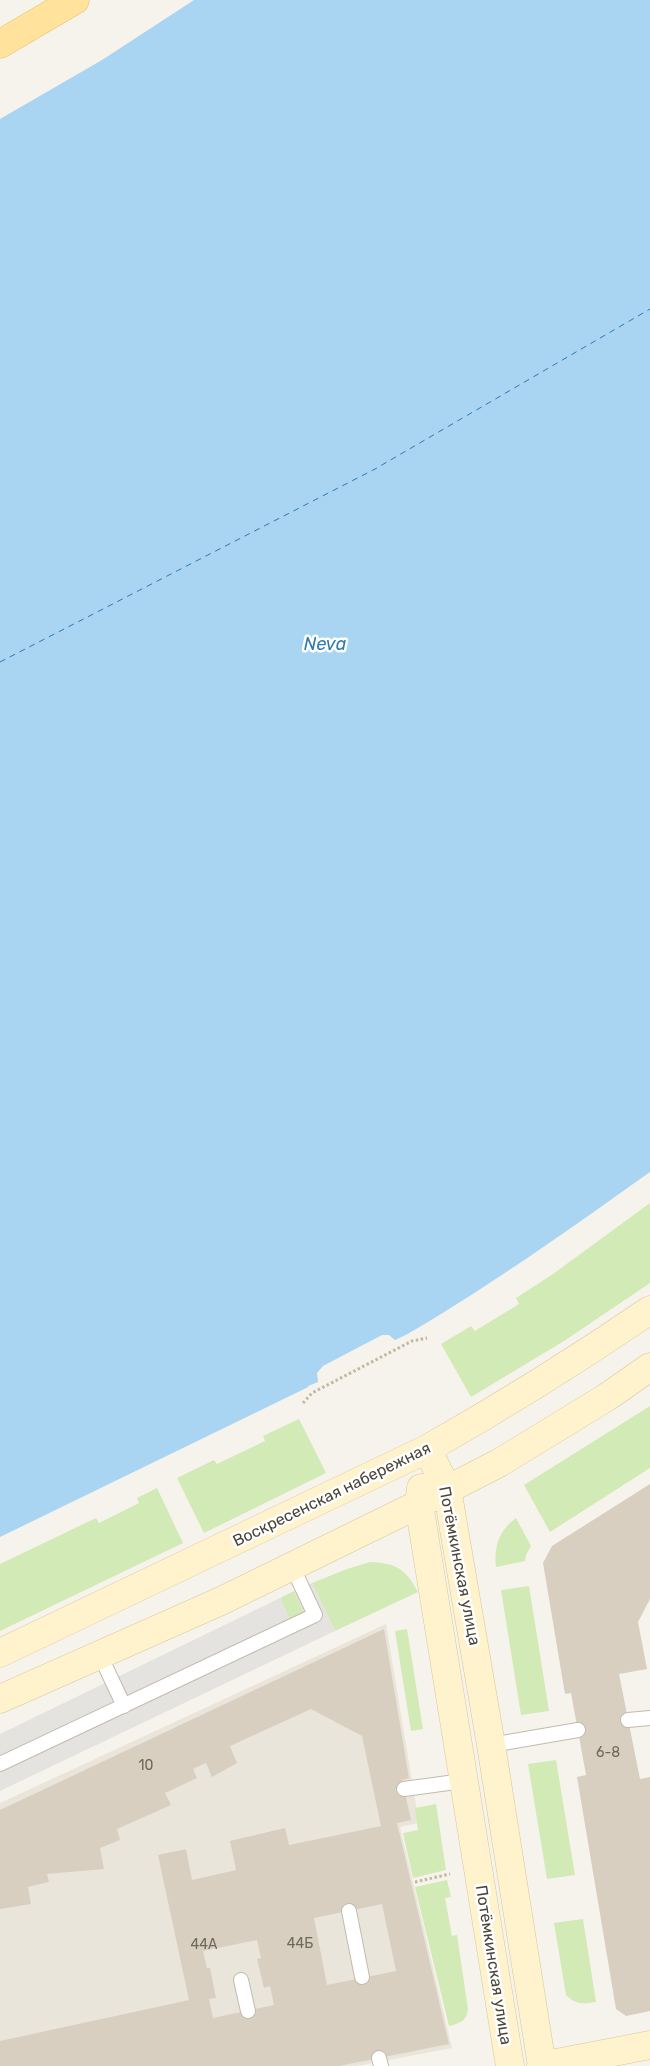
<!DOCTYPE html>
<html>
<head>
<meta charset="utf-8">
<style>
	body { margin:0 }
	canvas { display:block; background:#f6f3ec }
</style>
</head>
<body>
<canvas width="650" height="2066"></canvas>
<script>
const context = document.querySelector('canvas').getContext('2d');
context.lineJoin = 'round';
function fill(path, color) {
  context.fillStyle = color;
  context.fill(path, 'evenodd');
}
function stroke(path, color, width, dash) {
  context.strokeStyle = color;
  context.lineWidth = width;
  context.lineCap = dash ? 'butt' : 'round';
  context.setLineDash(dash || []);
  context.stroke(path);
}
function drawText(font, color, halo, rows, align = 'center') {
  context.font = font + ' Rubik,sans-serif';
  context.lineWidth = 5;
  context.setLineDash([]);
  context.textBaseline = 'middle';
  context.strokeStyle = halo;
  context.fillStyle = color;
  for (const [text, x, y, turn = 0] of rows) {
    context.save();
    context.translate(x, y);
    context.rotate((+turn || 0) * Math.PI / 180);
    context.textAlign = isNaN(turn) ? turn : align;
    if (halo) context.strokeText(text, 0, 0);
    context.fillText(text, 0, 0);
    context.restore();
  }
}
const residential = new Path2D(`
	M386,1624L419,1823L400,1827L452,2048L357,2066H0V1803Z`);
const green = new Path2D(`
	M650,1203V1283L564,1341L471,1397L441,1344L471,1326L475,1331L519,1304L516,1298L553,1274Z
	M650,1406V1468L550,1532L524,1485Z
	M299,1419L326,1473L204,1533L177,1478L214,1460L217,1464L265,1441L263,1436Z
	M157,1488L183,1543L0,1631V1564L96,1518L99,1523L139,1503L137,1498Z
	M516,1518L531,1546L526,1555L525,1561L496,1567C494,1545 499,1531 516,1518Z
	M370,1562C396,1563 406,1569 418,1592L335,1631L312,1583L347,1569Z
	M529,1586L549,1711L521,1715L501,1590Z
	M294,1591L304,1613L290,1620L280,1598Z
	M407,1629L423,1729L411,1731L395,1631Z
	M556,1760L575,1875L547,1879L528,1764Z
	M436,1804L446,1870L413,1878L403,1833L418,1830L415,1808Z
	M447,1880L451,1897L445,1898L452,1936L457,1935L468,2009C467,2021 460,2023 449,2026L415,1887Z
	M583,1919L596,2002C583,2004 576,2005 566,1995L554,1923Z`);
const parking = new Path2D(`
	M312,1583L335,1631L0,1791V1734L280,1598L290,1620L304,1613L294,1591Z`);
const water = new Path2D(`
	M194,0H650V1172C584,1219 518,1266 449,1309C412,1333 372,1353 333,1375L0,1537V119L102,60Z`);
const pier = new Path2D(`
	M408,1334L409,1336L386,1349L310,1389L308,1386L318,1382L317,1373L323,1366L382,1335H389L395,1340Z`);
const ferry = new Path2D(`
	M0,662L375,469L650,309`);
const building = new Path2D(`
	M650,1484V1599L638,1622L647,1669L619,1674L640,1779L650,1777V2011L626,2016L616,2009L577,1777L586,1775L571,1693L565,1694L543,1563L552,1546Z
	M384,1629L409,1778L402,1780L411,1820L397,1823L449,2044L339,2066H0V2041L189,2000L158,1855L186,1849L192,1880L236,1870L230,1841L285,1828L289,1845L381,1826L362,1736L311,1709L230,1746L237,1763L212,1777L206,1763L193,1769L197,1778L165,1793L171,1805L117,1829L120,1840L100,1848L104,1869L47,1874L49,1882L28,1887L31,1904L0,1909V1810ZM382,1904L396,1971L327,1985L314,1918ZM257,1940L261,1958L257,1959L264,1988L270,1986L274,2005L213,2018L209,1999L216,1998L210,1968H207L203,1951Z`);
const path = new Path2D(`
	M303,1403L312,1393L412,1341L427,1338
	M415,1882L450,1874`);
const lane = new Path2D(`
	M100,1655L124,1706
	M628,1720L650,1718
	M491,1745L578,1730
	M0,1764L315,1615L292,1566
	M404,1789L463,1781
	M349,1911L362,1977
	M241,1980L248,2011
	M379,2058L381,2066`);
const secondary = new Path2D(`
	M427,1449L447,1489L491,1745L542,2066
	M421,1488L419,1504L510,2066
	M0,1653L427,1449C503,1406 577,1360 650,1310
	M0,1699L221,1601L419,1504L499,1463L607,1397L650,1367
	M541,2066L650,2045`);
const primary = new Path2D(`
	M0,44L75,0`);
const numberNames = [
	["6-8",608,1753],
	["10",146,1766],
	["44Б",300,1944],
	["44А",204,1945]
];
const streetNames = [
	["Воскресенская набережная",332,1495,-26],
	["Потёмкинская улица",459,1566,79],
	["Потёмкинская улица",493,1965,81]
];
const waterNames = [
	["Neva",325,645]
];
fill(residential, '#eae5da');
fill(green, '#d2eab5');
fill(parking, '#e5e3e0');
fill(water, '#a9d4f2');
fill(pier, '#f6f3ec');
stroke(ferry, '#2e7ab2', 1, [6, 5]);
fill(building, '#d8cfc1');
stroke(lane, '#c2bbae', 16);
stroke(secondary, '#d6c79b', 29);
stroke(primary, '#e6c16a', 29);
stroke(path, '#c4b79f', 3, [2.5, 2.5]);
stroke(lane, '#fff', 14);
stroke(secondary, '#fff3cd', 28);
stroke(primary, '#ffe39c', 28);
drawText('14px', '#6e675b', null, numberNames);
drawText('16px', '#4b4439', '#fff', streetNames);
drawText('italic 18px', '#2e7ab2', '#fff', waterNames);
</script>
</body>
</html>
